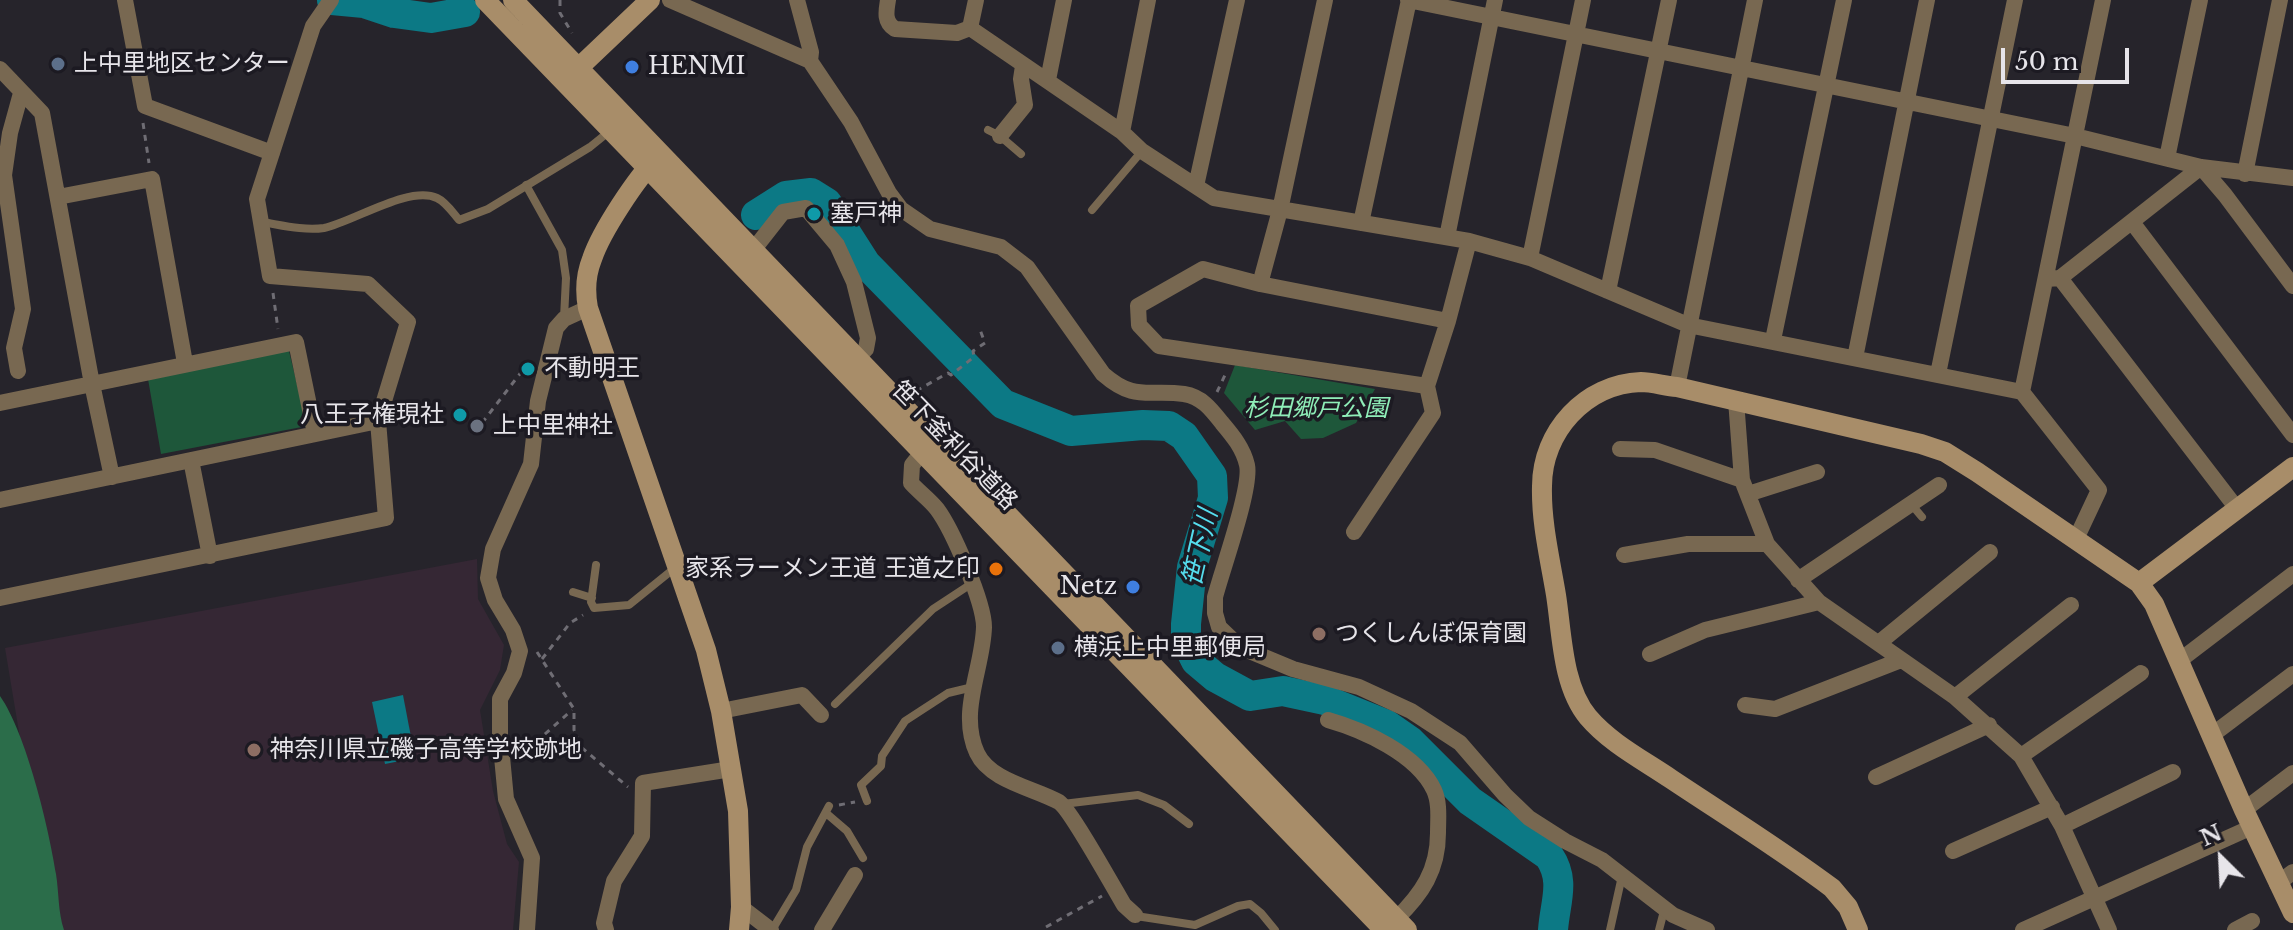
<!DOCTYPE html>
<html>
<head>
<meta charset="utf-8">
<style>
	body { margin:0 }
	#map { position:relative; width:2293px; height:930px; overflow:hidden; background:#26242b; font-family:"Libre Baskerville",serif }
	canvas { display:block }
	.north { position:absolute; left:2181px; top:818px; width:80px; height:80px; -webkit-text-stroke:6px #1c1a22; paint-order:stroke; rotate:336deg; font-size:22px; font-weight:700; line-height:32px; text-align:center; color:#e7e5ea }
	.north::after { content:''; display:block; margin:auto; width:28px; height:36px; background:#e7e5ea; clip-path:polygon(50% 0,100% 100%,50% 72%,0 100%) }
	.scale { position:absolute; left:2001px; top:48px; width:128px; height:36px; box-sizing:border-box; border:4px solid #e7e5ea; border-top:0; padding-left:10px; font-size:24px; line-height:28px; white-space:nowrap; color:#e7e5ea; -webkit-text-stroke:6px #1c1a22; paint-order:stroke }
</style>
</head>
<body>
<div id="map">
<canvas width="2293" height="930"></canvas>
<div class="north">N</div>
<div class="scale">50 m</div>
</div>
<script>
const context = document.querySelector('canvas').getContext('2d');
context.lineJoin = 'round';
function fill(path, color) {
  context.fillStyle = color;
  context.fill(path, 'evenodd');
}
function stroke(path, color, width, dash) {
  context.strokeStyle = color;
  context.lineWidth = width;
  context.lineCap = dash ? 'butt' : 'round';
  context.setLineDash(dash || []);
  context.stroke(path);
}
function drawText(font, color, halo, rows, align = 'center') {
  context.font = font + ' "Libre Baskerville","Noto Sans JP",serif';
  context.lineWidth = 7;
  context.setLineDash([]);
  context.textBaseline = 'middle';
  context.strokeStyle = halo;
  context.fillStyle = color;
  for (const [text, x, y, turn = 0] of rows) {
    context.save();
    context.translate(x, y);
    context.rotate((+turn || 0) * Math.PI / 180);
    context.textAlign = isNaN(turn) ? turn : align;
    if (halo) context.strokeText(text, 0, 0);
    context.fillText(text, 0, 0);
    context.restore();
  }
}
const education = new Path2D(`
	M477,559L478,599L504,645L500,670L480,710L493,791L507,844L519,862L513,930H52L5,648Z`);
const green = new Path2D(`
	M288,347L307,426L161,454L148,379Z
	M1235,365L1375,389L1356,423L1323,438L1301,439L1285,421L1255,430L1224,393Z`);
const forest = new Path2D(`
	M0,696C26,733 49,828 56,874C59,893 58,912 64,930H0Z`);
const water = new Path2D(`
	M403,695L415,758L385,764L372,702Z`);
const river = new Path2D(`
	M332,0L364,3L394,13L431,18L465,12
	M756,215L786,196L811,193L827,203L866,264L1003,404L1071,431L1143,425L1169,426L1184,436L1212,476L1213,498L1192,567L1186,624V641L1196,661L1215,677L1250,696L1283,691L1325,700L1387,725L1410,741L1470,801L1549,856C1566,881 1555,902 1553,930`);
const path = new Path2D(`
	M560,0V13L572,33
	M143,123L149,163
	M273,293L278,329
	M916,391L948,373L951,375L974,357L973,351L985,343L979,327
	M1217,392L1226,373
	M482,423L529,362
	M537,652L574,709V730L581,747L628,787
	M542,659L570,623L583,615
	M518,758L572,710
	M839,805L855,802
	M1046,927L1102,896`);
const lane = new Path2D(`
	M988,130L1000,136L1021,154
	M526,185L562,250L566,278L564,318
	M1092,210L1142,151
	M262,222C281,225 304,231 324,228C353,222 409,185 437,198C446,202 453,213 459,220L488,209L590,147L611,130
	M1911,504L1922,517
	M596,565L591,602L594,608L629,605L676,567
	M573,592L592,598
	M835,704L933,609L971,584
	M867,801L861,785L881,766L882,756L905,721L948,693L973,687
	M1063,804L1138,795L1164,805L1189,824
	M826,813L847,831L863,858
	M1136,916L1195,925L1238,906L1250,904L1261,913L1275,930
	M772,930L796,890L807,847L829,806
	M1610,930L1622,876
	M1659,930L1665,907`);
const street = new Path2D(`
	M125,0L145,106L272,153
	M331,0L313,26L257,199L270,276L368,284L408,322L378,421
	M670,0L810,61L851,122L889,193L901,209L930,229L1001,247L1027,267L1103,374C1135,402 1148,389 1184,394C1202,397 1211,409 1222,423C1233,436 1243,448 1247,465C1252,487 1222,570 1215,597V613L1219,627L1240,647L1293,669L1359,687L1411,711L1460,743L1505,795L1529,818L1565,841L1602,860L1673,915L1707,930
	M797,0L811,52L810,61
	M888,0C886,12 884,22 895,29L957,33L970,28L1122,132L1142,151L1214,198L1469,241L1530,258L1688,325L2022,392L2099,490L2076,539
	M1408,0L2075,136L2201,167L2293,178
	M970,28L976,0
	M0,69L42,113L92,384L112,477
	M1048,80L1064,0
	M1122,132L1148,0
	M1000,136L1025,105L1021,79L1023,66
	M2167,158L2200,0
	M2245,174L2280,0
	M1196,186L1237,0
	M58,197L152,179L185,363
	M2132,222L2293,435
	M1361,223L1409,0
	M1447,237L1495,0
	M754,249L783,212L806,208L837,245L854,282L868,338L866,349L858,358
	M1530,258L1583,0
	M2060,278L2238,510
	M2047,279L2060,278L2201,167L2225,195L2293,286
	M1260,284L1280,210L1325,0
	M1608,291L1669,0
	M1773,340L1844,0
	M1855,358L1927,0
	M18,371L14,348L23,309L4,175L10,133L21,93
	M1938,374L2015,0
	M1427,386L1159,346L1139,325L1138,306L1203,269L1260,284L1448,321
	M1677,387L1755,0
	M2022,392L2103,0
	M1736,400L1742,480L1767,544L1819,602L1955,697L2021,756L2062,826L2109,930
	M0,403L296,342L315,434
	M928,445L912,465L911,483C919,492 930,500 937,509C952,529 984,602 984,627C983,668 958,712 977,753C990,781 1034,788 1059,802C1070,809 1114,888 1124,905L1135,915
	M1620,449L1655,450L1742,480
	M191,460L210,556
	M1748,494L1817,472
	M0,500L378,421L386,518L0,598
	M1354,532L1433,413L1427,386L1448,321L1469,241
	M1624,555L1688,544H1767
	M1798,580L1939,485
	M1880,642L1990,552
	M1650,654L1705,630L1819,602
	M2179,661L2293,574
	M1955,697L2071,605
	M1745,705L1775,709L1901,660
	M721,711L802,695L821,715
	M1328,720C1363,730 1417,754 1434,790C1440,803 1438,819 1438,833C1438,870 1422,894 1396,919
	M2212,735L2293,674
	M2021,756L2141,673
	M1876,777L1989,725
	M2244,810L2293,773
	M2062,826L2173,772
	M1953,851L2052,807
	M2277,884L2293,872
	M741,907L771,930
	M527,930L532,858L506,799L500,736V699L514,673L520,651L513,630L495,600L488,578L493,549L531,464L538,401L556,328L564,319L588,308
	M606,930L604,923L614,881L642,836L643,783L731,769
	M822,930L855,875
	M2023,930L2252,827
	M2235,930L2252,921`);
const secondary = new Path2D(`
	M485,0L1384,930
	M513,0L1407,930
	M570,76L650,0
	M657,158C637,177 601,232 592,259C586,274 585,292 588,308L706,650L721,711L738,811L741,907L739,930
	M2139,583L2293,467
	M1858,930L1848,907L1832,888C1780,849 1725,815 1671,779C1643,760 1610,743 1588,717C1562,686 1562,633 1556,595C1550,559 1541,522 1542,486C1542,432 1585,384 1641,382C1652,382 1665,386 1677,387L1921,444L1945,452L1977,472L2139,583L2154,604L2244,810L2293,913`);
const markers = [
	[58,64,8,"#5c6f8a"],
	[632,67,8,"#3f7fe0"],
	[814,214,8,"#0f9aa8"],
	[528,369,8,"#0f9aa8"],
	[460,415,8,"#0f9aa8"],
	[477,426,8,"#6b7280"],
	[996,569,8,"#e8710a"],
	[1133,587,8,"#3f7fe0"],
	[1319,634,8,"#8d6e63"],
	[1058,648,8,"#5c6f8a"],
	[254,750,8,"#8d6e63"]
];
const poiNames = [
	["上中里地区センター",74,64],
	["HENMI",648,67],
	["塞戸神",830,214],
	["不動明王",544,369],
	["八王子権現社",444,415,"right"],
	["上中里神社",493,426],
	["家系ラーメン王道 王道之印",980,569,"right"],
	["Netz",1117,587,"right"],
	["つくしんぼ保育園",1335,634],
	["横浜上中里郵便局",1074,648],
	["神奈川県立磯子高等学校跡地",270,750]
];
const parkNames = [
	["杉田郷戸公園",1316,409]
];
const streetNames = [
	["笹下釜利谷道路",954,446,46]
];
const waterNames = [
	["笹下川",1201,548,-77]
];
fill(education, '#352734');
fill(green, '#1e573a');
fill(forest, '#2b6d4a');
fill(water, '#0c7985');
stroke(river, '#0c7985', 30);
stroke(path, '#6f6d74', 3, [6, 6]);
stroke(lane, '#786851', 8);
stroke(street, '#786851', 16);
stroke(secondary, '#a88d69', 20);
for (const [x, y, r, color] of markers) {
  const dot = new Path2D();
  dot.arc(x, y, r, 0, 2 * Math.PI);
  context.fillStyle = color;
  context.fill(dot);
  stroke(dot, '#1c1a22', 3);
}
drawText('24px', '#e7e5ea', '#1c1a22', poiNames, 'left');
drawText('italic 24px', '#8feeb8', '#1c1a22', parkNames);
drawText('24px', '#e7e5ea', '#1c1a22', streetNames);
drawText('italic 26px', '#55dced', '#1c1a22', waterNames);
</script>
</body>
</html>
